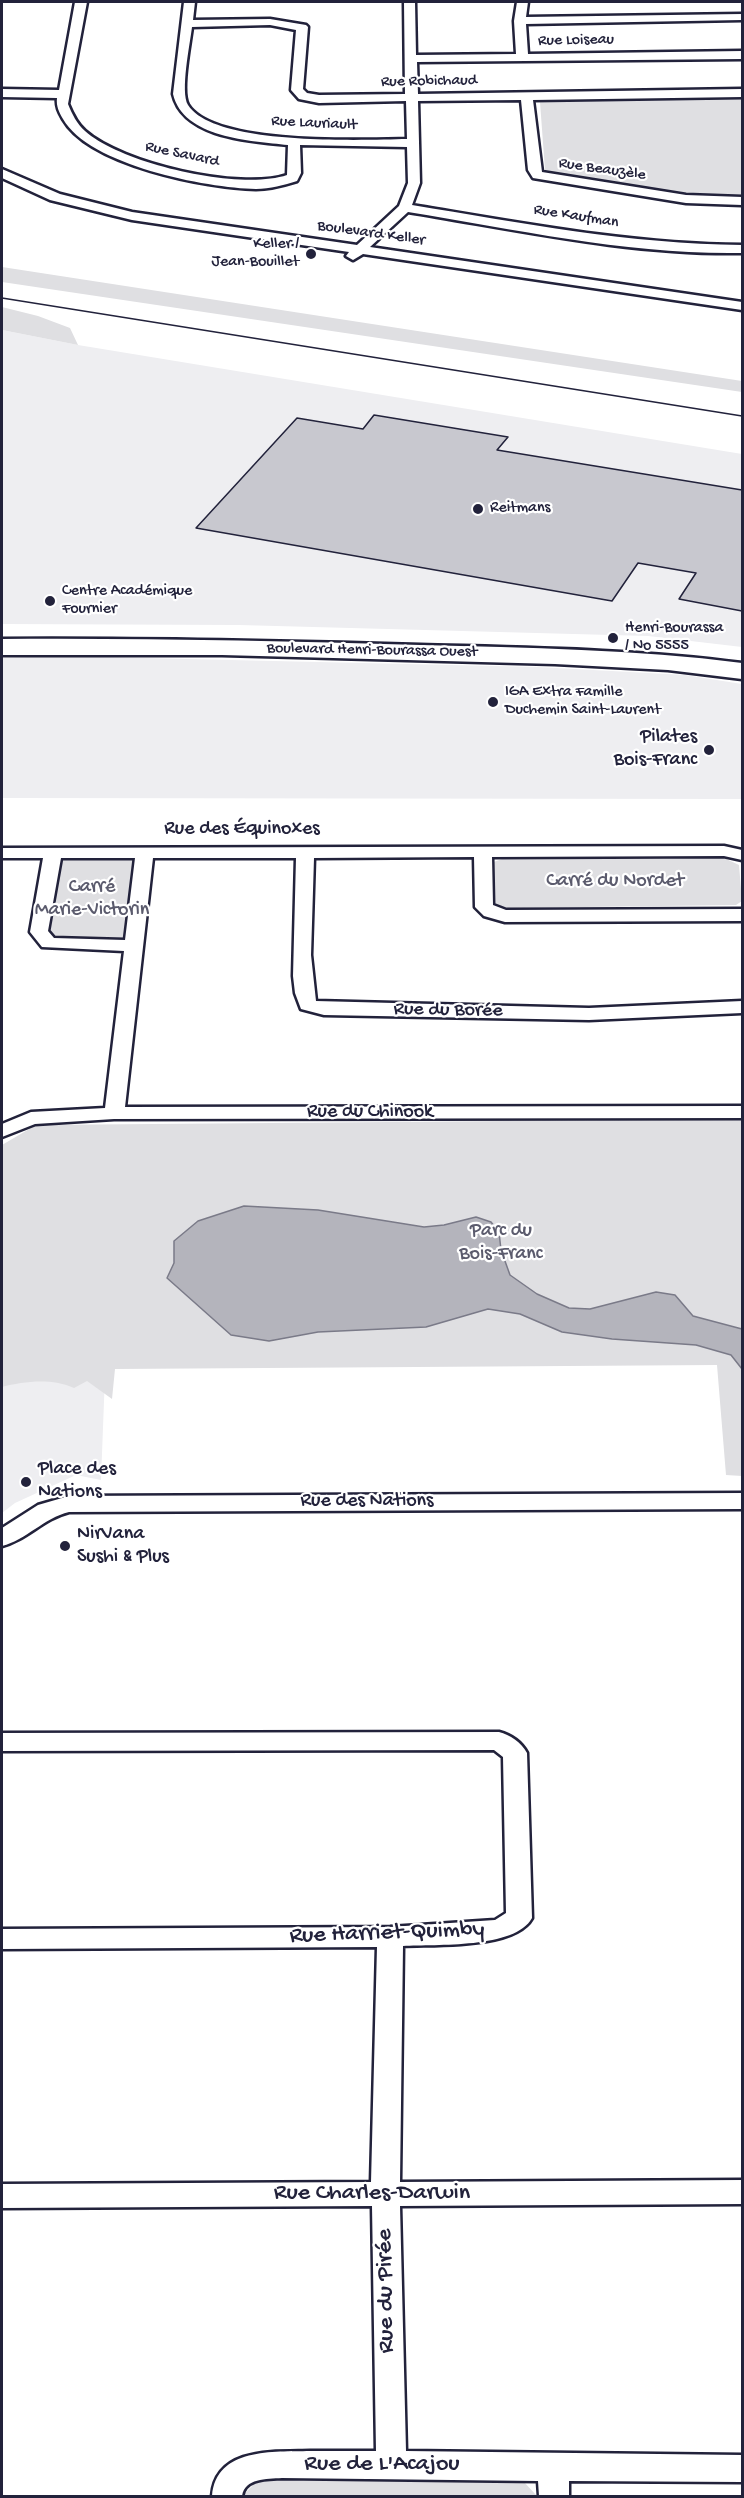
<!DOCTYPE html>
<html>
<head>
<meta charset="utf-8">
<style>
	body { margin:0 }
	#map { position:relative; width:744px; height:2498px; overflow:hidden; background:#fff; font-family:"Gochi Hand",sans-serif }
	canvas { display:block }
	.frame { position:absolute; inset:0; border:3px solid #22223b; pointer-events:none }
</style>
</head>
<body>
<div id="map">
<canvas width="744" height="2498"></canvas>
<div class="frame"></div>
</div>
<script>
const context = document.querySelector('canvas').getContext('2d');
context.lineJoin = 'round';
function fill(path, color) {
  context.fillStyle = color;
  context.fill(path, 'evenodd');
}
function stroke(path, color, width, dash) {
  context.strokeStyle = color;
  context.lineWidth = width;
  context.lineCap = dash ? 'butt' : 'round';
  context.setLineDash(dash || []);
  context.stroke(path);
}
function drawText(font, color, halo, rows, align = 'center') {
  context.font = font + ' "Gochi Hand",sans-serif';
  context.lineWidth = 4.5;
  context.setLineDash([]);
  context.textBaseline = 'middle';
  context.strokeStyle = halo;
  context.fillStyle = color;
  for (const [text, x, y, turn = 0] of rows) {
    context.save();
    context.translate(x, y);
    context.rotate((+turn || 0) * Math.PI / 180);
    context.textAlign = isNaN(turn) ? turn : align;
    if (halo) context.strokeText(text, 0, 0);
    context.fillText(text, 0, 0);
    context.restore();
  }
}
const built = new Path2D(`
	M2,330L78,345L742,454V647L648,636L239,625L2,624Z
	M55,656L538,667L685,675L742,684V799L2,798V658Z
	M2,1371L105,1375L101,1480L76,1475L15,1503L2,1513Z`);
const green = new Path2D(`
	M742,98V197L704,195L554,175L545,170L540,102Z
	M2,267L742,381V392L2,282Z
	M2,307L38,316L70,328L78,345L2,330Z
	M145,852L133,946L49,943L39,932L53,853Z
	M722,857L739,865L742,901L736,905L507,908L496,905L490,900L491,863L502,859Z
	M742,1119V1476L726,1475L717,1365L115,1369L112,1399L87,1381L74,1388C53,1378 24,1381 2,1387V1145L36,1125Z
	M509,2477L524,2482L537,2496H242L255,2483L266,2478Z`);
const water = new Path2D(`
	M244,1206L318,1210L424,1227L444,1225L476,1217L491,1222L499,1232L501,1250L510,1275L537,1294L569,1308L590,1309L656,1292L675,1295L693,1316L742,1329V1369L731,1355L696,1345L612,1339L562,1332L520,1314L488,1309L426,1327L318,1332L269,1341L231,1335L167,1278L174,1263V1241L198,1221Z`);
const building = new Path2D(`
	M374,415L508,437L497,450L742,490V611L679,599L696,573L638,563L612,601L196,528L297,418L363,429Z`);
const minor = new Path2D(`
	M75,2H87L68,104C72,114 77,124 85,131C122,164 240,191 287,175L288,145C251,141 183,138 173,94L184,2H195L193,20L270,19L306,25L308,27L303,89L307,93L319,95L405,94L404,2H415L416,55L516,54L514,21L517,2H528L526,17L742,14V20L526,24L528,54L742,51V59L417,62L418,94L742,89V97L533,100L542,172L686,195L742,197V205L686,203L533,178L528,170L521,100L418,101L420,183L412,205C522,223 630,244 742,245V253C630,255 519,230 408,212L370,247L742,302V310L363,254L353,260L346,256L349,252L132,220L50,200L2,178V169L60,194L132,212L357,245L399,206L408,183L407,147L300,145L301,173L297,181C284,185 270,189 256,189C206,188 89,165 63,119C59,112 56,106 57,98L2,97V89L59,90ZM270,25L296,30L291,90L299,99L319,103L406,101L407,139C361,140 214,146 188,105C180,92 190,44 192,27Z
	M724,846L742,850V860L724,856L492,857L493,905L506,910L742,909V921L505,922L484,916L475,907L474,857L314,858L311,955L316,1001L589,1008L742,1001V1013L589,1020L324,1015L301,1009L295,993L293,976L296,858H153L125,1107L742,1106V1118L114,1119L35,1124L2,1137V1124L31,1112L105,1108L124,951L42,947L30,932L43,858H2V848ZM61,858H135L125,940L54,938L48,931Z
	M742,1493V1509L69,1512C44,1518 26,1540 2,1546V1528L38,1505L69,1496Z
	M499,1732C510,1735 521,1742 527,1753L532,1918C515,1949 436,1944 403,1946L400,2182L742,2180V2204L400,2206L406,2451L742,2455V2482L569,2481V2496H539L538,2481L282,2478C266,2479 245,2478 242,2496H212C216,2447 274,2452 310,2451C332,2451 354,2451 376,2451L372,2206L2,2208V2184L371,2182L377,1947L2,1949V1929L390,1927L495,1920L506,1913L503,1757L494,1750L2,1751V1733Z`);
const primary = new Path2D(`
	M2,639C141,638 281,641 420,645C528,648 635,649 742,663V679L668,670L555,664L222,655H2Z`);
const tram = new Path2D(`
	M2,298L742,416`);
const markers = [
	[311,254,6,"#22223b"],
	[478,509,6,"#22223b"],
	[50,601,6,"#22223b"],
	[613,638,6,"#22223b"],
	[493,702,6,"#22223b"],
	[709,750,6,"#22223b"],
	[26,1482,6,"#22223b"],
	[65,1546,6,"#22223b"]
];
const farStreetnames = [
	["Rue Loiseau",576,41,-1],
	["Rue Robichaud",429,82,-1],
	["Rue Lauriault",314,124,3],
	["Rue Savard",182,155,12],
	["Rue Beauzèle",602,170,8],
	["Rue Kaufman",576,217,9],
	["Boulevard Keller",371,234,8],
	["Boulevard Henri-Bourassa Ouest",372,651,1]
];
const farPoinames = [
	["Keller /",299,245,"right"],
	["Jean-Bouillet",299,263,"right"],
	["Reitmans",490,509],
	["Centre Académique",62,592],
	["Fournier",62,610],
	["Henri-Bourassa",625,629],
	["/ No 5555",625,647],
	["IGA Extra Famille",505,693],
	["Duchemin Saint-Laurent",505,711]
];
const poiNames = [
	["Pilates",697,738,"right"],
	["Bois-Franc",697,761,"right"],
	["Place des",38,1470],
	["Nations",38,1493],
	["NirVana",77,1535],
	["Sushi & Plus",77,1558]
];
const streetNames = [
	["Rue des Équinoxes",242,830],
	["Rue du Borée",448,1011,1],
	["Rue du Chinook",370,1113],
	["Rue des Nations",367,1502]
];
const parkNames = [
	["Carré du Nordet",615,882],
	["Carré",92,888],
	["Marie-Victorin",92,911],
	["Parc du",501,1232],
	["Bois-Franc",501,1255]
];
const nearStreetnames = [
	["Rue Harriet-Quimby",387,1934,-2],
	["Rue Charles-Darwin",372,2194],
	["Rue du Pirée",387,2291,-91],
	["Rue de L'Acajou",382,2465]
];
fill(built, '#eeeef1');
fill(green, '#dfdfe2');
fill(water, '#b4b4bc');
stroke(water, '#7a7a88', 1.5);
fill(building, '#c8c8cf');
stroke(building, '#22223b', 1.5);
stroke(minor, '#22223b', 5);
stroke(primary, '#22223b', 5);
fill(minor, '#fff');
fill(primary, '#fff');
stroke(tram, '#22223b', 1.5);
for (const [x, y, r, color] of markers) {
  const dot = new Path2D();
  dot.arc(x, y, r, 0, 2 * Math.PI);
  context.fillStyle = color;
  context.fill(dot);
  stroke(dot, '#fff', 2);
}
drawText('16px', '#22223b', '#fff', farStreetnames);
drawText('16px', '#22223b', '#fff', farPoinames, 'left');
drawText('20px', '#22223b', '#fff', poiNames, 'left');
drawText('20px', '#22223b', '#fff', streetNames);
drawText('20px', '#5b5b6d', '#fff', parkNames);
drawText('24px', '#22223b', '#fff', nearStreetnames);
</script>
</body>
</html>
